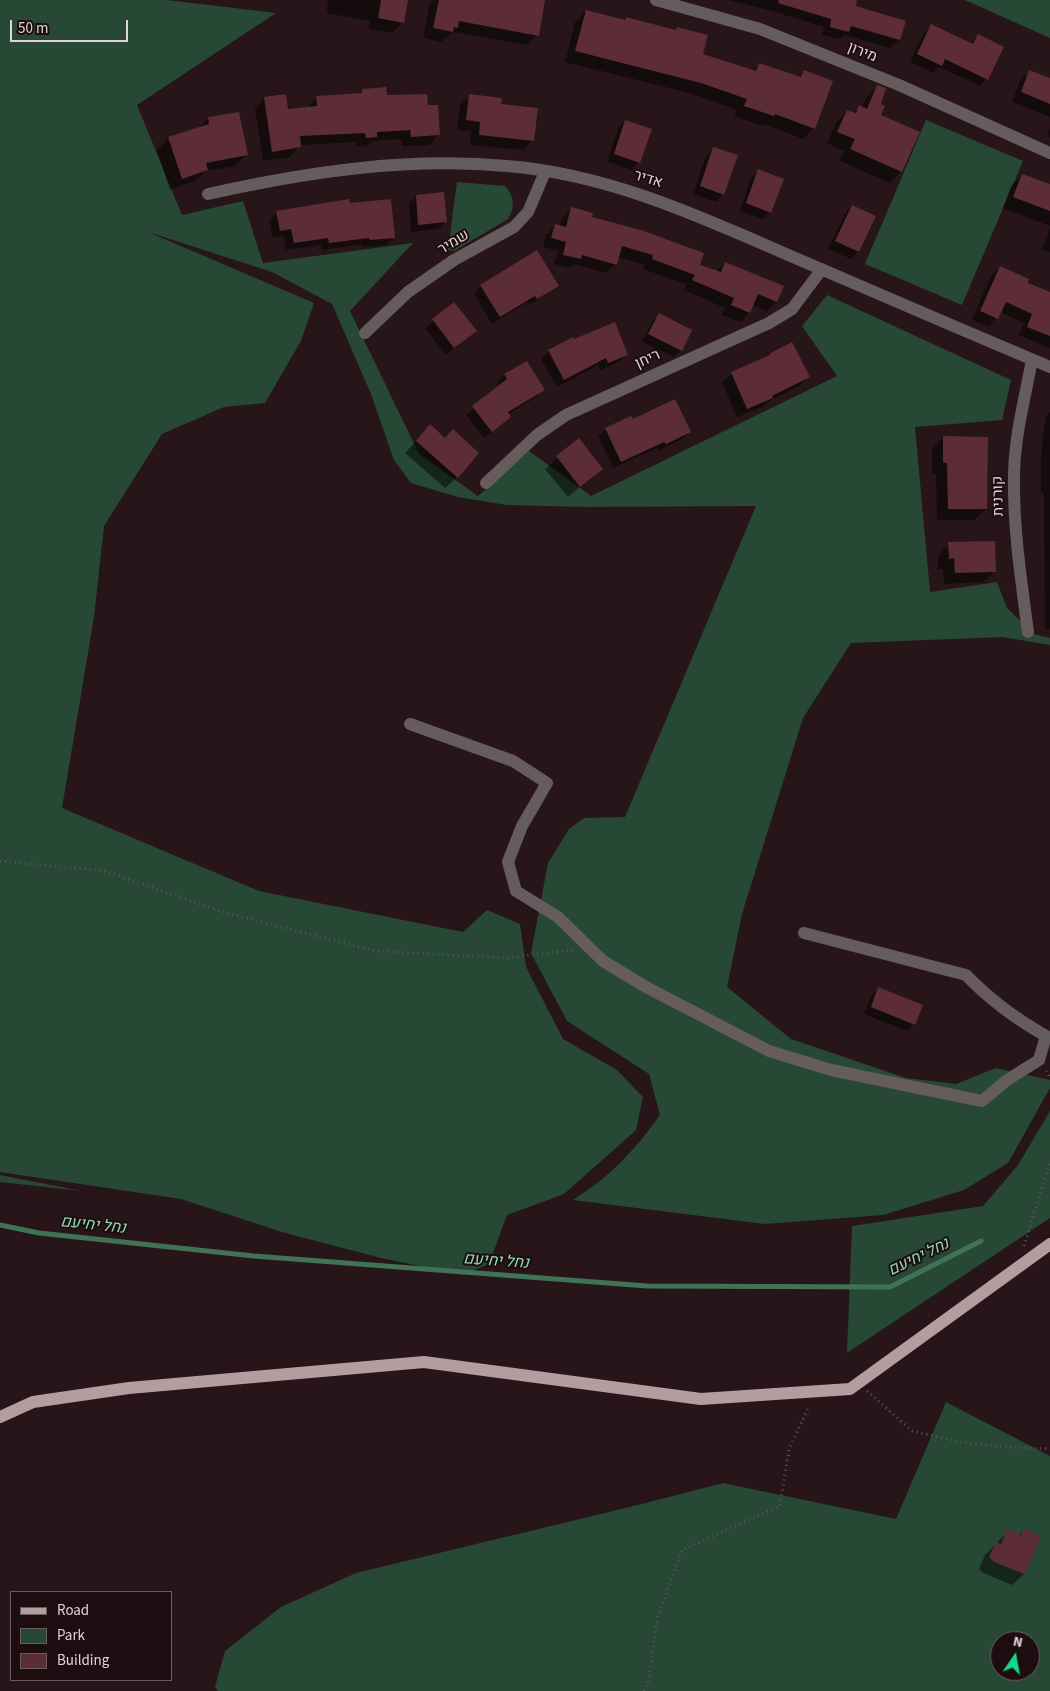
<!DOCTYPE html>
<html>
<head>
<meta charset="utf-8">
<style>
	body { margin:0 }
	#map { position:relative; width:1050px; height:1691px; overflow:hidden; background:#271519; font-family:"Source Sans 3",sans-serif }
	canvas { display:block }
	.legend { position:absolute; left:10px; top:1591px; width:162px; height:90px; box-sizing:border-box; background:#1d0c10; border:1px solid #6b5c5f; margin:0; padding:6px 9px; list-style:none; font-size:15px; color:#e0d3d5 }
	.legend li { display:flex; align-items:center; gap:10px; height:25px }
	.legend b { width:25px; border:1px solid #6b5c5f }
	.north { position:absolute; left:990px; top:1631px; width:50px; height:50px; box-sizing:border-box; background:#1d0c10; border:1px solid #6b5c5f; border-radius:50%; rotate:12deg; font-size:14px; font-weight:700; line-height:20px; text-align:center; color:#e0d3d5 }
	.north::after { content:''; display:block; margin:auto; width:18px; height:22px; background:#10d98a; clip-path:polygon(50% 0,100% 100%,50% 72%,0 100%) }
	.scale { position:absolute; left:10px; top:20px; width:118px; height:22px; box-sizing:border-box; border:2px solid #e0d3d5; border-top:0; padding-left:6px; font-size:15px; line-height:18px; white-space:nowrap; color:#e0d3d5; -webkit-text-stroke:4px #1d0c10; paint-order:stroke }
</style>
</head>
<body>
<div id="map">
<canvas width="1050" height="1691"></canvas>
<ul class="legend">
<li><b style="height:6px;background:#b39da1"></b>Road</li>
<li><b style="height:14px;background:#274835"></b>Park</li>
<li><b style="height:14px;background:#5c2c37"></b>Building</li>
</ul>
<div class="north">N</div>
<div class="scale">50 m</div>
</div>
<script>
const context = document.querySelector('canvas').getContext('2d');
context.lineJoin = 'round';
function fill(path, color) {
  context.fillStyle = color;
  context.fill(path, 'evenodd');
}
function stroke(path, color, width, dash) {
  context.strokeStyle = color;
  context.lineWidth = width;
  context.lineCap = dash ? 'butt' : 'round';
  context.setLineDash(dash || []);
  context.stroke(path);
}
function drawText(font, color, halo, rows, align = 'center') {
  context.font = font + ' "Source Sans 3",Heebo,sans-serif';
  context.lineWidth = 4;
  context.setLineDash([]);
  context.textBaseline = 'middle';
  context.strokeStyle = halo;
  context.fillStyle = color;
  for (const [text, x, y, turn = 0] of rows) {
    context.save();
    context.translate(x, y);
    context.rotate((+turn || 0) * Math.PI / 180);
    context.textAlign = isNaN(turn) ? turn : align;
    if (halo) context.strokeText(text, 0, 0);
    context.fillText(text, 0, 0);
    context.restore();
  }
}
const green = new Path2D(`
	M0,0H167L276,13L137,105L182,215L243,201L263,263L413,243L350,311L419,454L478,496L529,451L591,496L837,376L802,326L827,295L1011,380L1002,420L915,427L930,592L997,582L1007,608L1034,634L1050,638V645L1003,637L851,643L803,718L742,914L727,987L791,1039L906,1078L956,1084L996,1068L1050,1080V1088L1008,1163L964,1190L883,1215L765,1224L573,1200C612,1175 633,1152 660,1115L649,1074L567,1021L531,953L548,863L569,829L584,818L625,817L756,506L586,507L507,505L458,497L411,483L394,460L371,394L332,304L272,272L148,232L314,303L301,341L265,403L224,407L162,434L104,526L94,617L62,808L259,891L463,932L487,910L520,924L526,967L563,1039L617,1070L643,1097L636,1130L564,1194L507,1215L489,1264L462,1275L381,1258L282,1232L181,1199L0,1172Z
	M965,0H1050V38Z
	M926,120L1023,161L962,305L865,264Z
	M457,182L505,186C515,196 515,208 508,219L454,251L448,250Z
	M1050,1111V1218L847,1353L852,1226L983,1206L1018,1165Z
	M0,1175L82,1191L0,1182Z
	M946,1402L1050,1456V1691H218L215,1687L225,1651L281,1607L356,1573L638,1505L723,1483L896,1519ZM1000,1641H1030V1671H1000Z`);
const shadow = new Path2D(`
	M328,0H407L403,22L392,33L368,29L370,21L326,13Z
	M434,0H544L537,35L527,45L453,32L441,42L423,38L430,4Z
	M729,0H856L854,7L904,21L899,40L890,48L845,35L840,39L822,35L824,27L769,10Z
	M586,11L623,21L626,18L701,55L753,71L760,64L798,78L804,72L814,128L803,139L764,124L762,126L734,116L737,110L690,93L565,62L575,22Z
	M931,26L971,43L978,36L987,79L980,86L939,67L933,73L910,62L924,33Z
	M1030,71L1050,79V117L1012,102L1020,81Z
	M877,86L879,115L901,171L890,183L840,161L844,151L827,143L836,123L847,111L853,114L860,107L862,108L866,98Z
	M363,90L427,106L438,135L429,145L402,146L401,139L372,141L367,146L356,147V142L300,145L290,157L263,161L255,108L265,98L287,111L307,109L316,97L358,95Z
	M470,95L499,105L533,140L523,150L470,145L471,131L457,130L460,105Z
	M209,118L246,155L235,166L206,171L195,181L170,190L157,150L169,138L199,128Z
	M625,121L639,162L632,170L607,161L618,129Z
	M1050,127V137L1047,136Z
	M714,148L723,194L716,202L693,194L706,156Z
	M759,171L770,212L763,219L740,211L751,178Z
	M1022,175L1050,186V226L1003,208L1011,186Z
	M416,196L445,222L438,229L411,232L409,203Z
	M349,205L394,237L386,245L362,247V244L322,250L321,245L286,250L284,236L272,238L270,220L277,212Z
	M852,206L875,217L858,252L851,259L828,249L845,214Z
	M571,209L698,266L716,272L725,263L776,302L767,311L752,305L749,312L740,322L722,315L725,308L684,290L686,284L643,269L645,265L618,257L616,264L606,273L574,264L570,268L554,264L558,251L543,247L546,235L555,225L560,226L562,218Z
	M1050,228V252L1042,249Z
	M1000,268L1026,284L1050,294V348L1019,335L1024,323L1000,312L989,327L972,320L991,276Z
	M481,286H557L529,305L528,302L492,324L474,294Z
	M454,304L475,331L446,355L425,328Z
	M659,315L681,350L674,357L642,342L652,322Z
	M549,351L627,354L619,362L600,370L598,365L557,387L541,359Z
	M770,355L808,377L799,386L767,402L762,407L737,417L722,382L732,373Z
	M526,362L543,390L536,397L508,414L510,417L484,438L466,415L499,387L497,383L504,375Z
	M1050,412V629L1045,630L1044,493H1041V452L1046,416Z
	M632,421L690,432L682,439L658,451L657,448L613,468L598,436L606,429Z
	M430,426L457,477L445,488L405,453Z
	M944,437L986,509L974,520H937L936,474H932V449Z
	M579,440L601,468L568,497L545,469Z
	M949,544L995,571L983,582L944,584L943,569H938V555Z
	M879,989L914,1024L907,1031L864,1014L871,996Z
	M1024,1530L1039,1536L1024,1574L1012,1585L983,1573L979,1569L985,1555L1008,1531L1019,1535Z`);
const stream = new Path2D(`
	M0,1225L39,1233L254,1256L647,1286L890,1287L981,1241`);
const building = new Path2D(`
	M381,0H408L404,23L378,18Z
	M439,0H545L539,36L459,21L458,28L454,27L453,32L433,28Z
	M779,0H857L856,6L906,21L900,40L851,26L849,32L830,27L831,19L778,3Z
	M586,10L625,20L626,17L676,30L677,27L708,35L703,54L756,71L759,63L801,77L804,70L833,81L815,129L775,114L774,116L744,106L747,99L701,83L575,51Z
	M931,24L973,44L978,34L1004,47L988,80L945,59L942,66L917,54Z
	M1029,70L1050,78V104L1021,92Z
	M877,85L886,88L881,104L885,106L881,115L920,132L902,172L850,149L855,139L837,132L847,110L856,113L859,105L867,109Z
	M386,87L387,95L427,94L428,105H438L440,135L411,137L410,130L377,132V137L366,138L365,133L300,136L301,147L272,152L264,97L286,94L288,109L317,106L316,96L362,93V89Z
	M469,94L502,98L501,104L538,108L534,141L479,135L480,122L466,120Z
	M239,112L248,155L206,163L208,170L182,179L168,137L209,124L208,117Z
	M625,120L652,129L640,163L614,154Z
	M713,147L738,155L724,195L700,186Z
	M758,169L784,179L771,213L746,203Z
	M1022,174L1050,184V211L1013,197Z
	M444,192L447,222L418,225L416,195Z
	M349,199L350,203L391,199L395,238L370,240L369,238L329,243L328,238L294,243L291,229L280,231L276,211Z
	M852,205L876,216L859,252L835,241Z
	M571,207L593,213L592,217L641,230L704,253L700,265L721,272L725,262L784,286L777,302L758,294L750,313L731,305L734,298L692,280L695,275L652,259L653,255L622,246L617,265L582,255L581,259L563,255L566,242L551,238L555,224L566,227Z
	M537,250L559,286L537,299L535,296L500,317L480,285Z
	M1000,266L1029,279L1028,283L1050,292V336L1027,327L1032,314L1006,302L998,319L980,311Z
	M454,302L477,331L454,348L432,319Z
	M659,313L692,330L682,351L648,334Z
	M615,322L628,355L608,363L606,358L564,380L548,350L573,337L574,339Z
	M792,342L810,377L772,396L773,398L747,409L731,372L770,355L769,354Z
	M527,361L545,390L508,412L511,417L492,432L472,406L507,379L504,374Z
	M675,399L691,432L666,444L664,442L621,462L605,428L631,416L633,419Z
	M430,424L445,438L453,429L479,453L458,478L416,441Z
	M943,436L988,437L987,509H948L947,463H943Z
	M579,438L603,469L580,487L556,456Z
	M995,541L996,572L955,573L954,558L949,559L948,542Z
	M878,987L923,1005L915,1025L871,1007Z
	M1007,1529L1021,1535L1024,1529L1041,1536L1025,1574L994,1562L989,1557L996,1542L1001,1544Z`);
const path = new Path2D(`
	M0,861L105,871L223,912L376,951L505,958L573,950
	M1046,1071L1050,1078
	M1024,1246L1050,1163
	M867,1391L912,1431L961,1442L1008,1447L1050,1449
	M644,1691L648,1682L658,1616L682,1550L780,1506L789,1449L809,1406`);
const minor = new Path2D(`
	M656,0L760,29L899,85L1050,153
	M208,194C307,172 406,157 507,166C609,174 701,217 793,257C879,294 964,331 1050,367
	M365,333L408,292L454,260L514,227L528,212L545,172
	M486,483L537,435L566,415L769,323L792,309L822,269
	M1028,632C1021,579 1013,527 1014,473C1015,435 1025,397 1032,360
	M410,724L513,761L547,783L522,826L508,862L516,891L558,917L603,961L646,987L769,1051L831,1070L982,1101L1007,1080L1039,1060L1046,1036C1016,1019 990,1000 966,975L804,933`);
const major = new Path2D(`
	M0,1417L33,1402L129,1388L424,1362L701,1399L850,1389L1050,1244`);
const streetNames = [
	["מירון",862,53,22],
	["אדיר",648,180,17],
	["שמיר",454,243,-31],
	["ריחן",648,360,-24],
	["קורנית",999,496,-91]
];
const waterNames = [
	["נחל יחיעם",93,1226,6],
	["נחל יחיעם",919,1258,-26],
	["נחל יחיעם",496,1262,4]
];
fill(green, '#274835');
fill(shadow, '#0007');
stroke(stream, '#407356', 5);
fill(building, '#5c2c37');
stroke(path, '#635356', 3, [1, 4]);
stroke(minor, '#665c5d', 12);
stroke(major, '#b39da1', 12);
drawText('15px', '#e0d3d5', '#1d0c10', streetNames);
drawText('italic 16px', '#8bdaad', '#1d0c10', waterNames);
</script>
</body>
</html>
